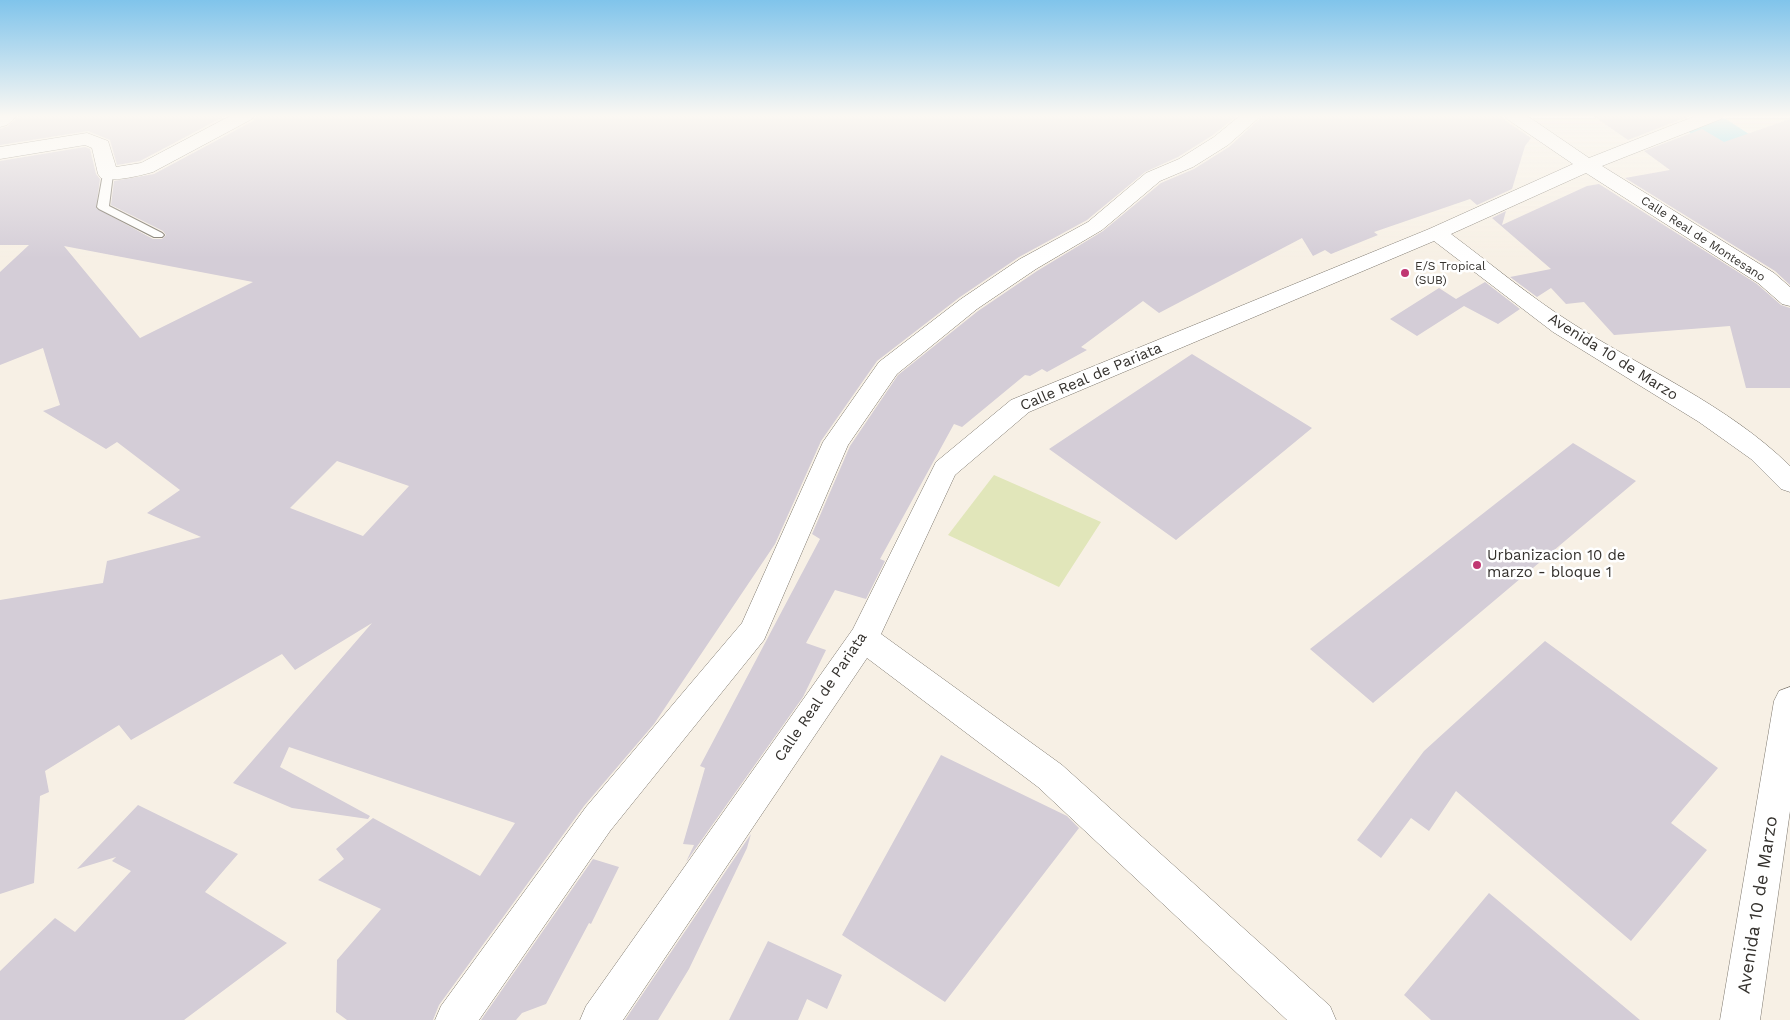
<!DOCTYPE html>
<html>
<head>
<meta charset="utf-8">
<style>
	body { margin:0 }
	canvas { display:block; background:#f7f0e5 }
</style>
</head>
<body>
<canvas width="1790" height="1020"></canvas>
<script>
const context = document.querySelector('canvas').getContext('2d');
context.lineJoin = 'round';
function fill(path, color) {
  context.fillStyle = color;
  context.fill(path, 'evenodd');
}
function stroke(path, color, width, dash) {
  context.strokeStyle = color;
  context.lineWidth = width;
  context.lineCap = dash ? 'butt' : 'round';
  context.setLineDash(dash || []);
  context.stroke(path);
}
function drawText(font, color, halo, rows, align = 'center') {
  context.font = font + ' "Work Sans",sans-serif';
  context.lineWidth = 5;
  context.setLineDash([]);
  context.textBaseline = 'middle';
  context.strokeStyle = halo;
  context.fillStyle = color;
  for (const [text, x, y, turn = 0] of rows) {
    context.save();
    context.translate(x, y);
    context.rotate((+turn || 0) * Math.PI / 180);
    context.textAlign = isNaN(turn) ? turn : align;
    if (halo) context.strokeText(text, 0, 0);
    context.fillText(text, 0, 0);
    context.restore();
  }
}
const green = new Path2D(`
	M994,475L1101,522L1059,587L948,535Z`);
const river = new Path2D(`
	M1710,115L1726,119L1790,161V198L1773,193L1694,139L1687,129L1694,119Z`);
const building = new Path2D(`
	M20,115H227L140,161L117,165L110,140L88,131L0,145V129L8,126Z
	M257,115H1238L1213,135L1178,157L1145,172L1087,220L1019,257L960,297L877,361L821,441L775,544L654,724L584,806L439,1005L433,1020H347L336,1012L337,960L381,909L318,880L344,859L336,849L373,818L480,876L515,823L289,747L280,767L370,816L368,819L292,808L233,783L372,623L295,670L282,654L131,740L119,725L45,771L49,792L40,796L34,883L0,894V600L103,583L107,561L201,537L147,513L180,490L117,442L106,449L43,411L60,405L43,348L0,365V272L29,245H0V161L85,147L90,149L96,174L100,179L96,208L153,239H162L166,235L163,231L111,205L114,181L154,174L253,121ZM64,246L253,282L140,338ZM337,461L409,486L363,536L290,508Z
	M1264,115H1502L1506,121L1531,138L1525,146L1512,189L1477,205L1470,199L1374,232L1378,235L1331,254L1325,250L1313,256L1302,238L1159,313L1143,301L1081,347L1087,350L1047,372L1042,369L1030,376L1025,375L962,427L954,424L880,559L885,561L866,599L835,590L806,643L826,650L803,697L686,862L694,845L683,844L705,768L700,766L820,539L812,534L850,446L898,375L978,311L1037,271L1103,231L1161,183L1194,169L1229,147Z
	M1592,115H1692L1628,140Z
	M1790,119V285L1775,271L1625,178L1670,170L1644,151L1702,129L1724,142Z
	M1599,184L1757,284L1781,305L1790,308V388H1746L1730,326L1614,335L1584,302L1566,304L1551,288L1537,297L1510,277L1551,269L1492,218L1506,211L1502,225L1587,186Z
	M1485,282L1520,309L1498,324L1464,306L1417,336L1390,319L1439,288L1456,299Z
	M1192,354L1312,428L1176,540L1049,449Z
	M1573,443L1636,481L1373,703L1310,649Z
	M1545,641L1718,768L1671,823L1707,850L1631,941L1456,791L1429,831L1411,818L1381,858L1357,840L1424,751Z
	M941,755L1067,816L1079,828L945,1002L842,935Z
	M138,805L238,854L205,892L287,943L184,1020H0V971L55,918L75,932L131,871L112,861L116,857L77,869Z
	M751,834L747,848L689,969L658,1020H625Z
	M593,859L619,867L591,924L589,923L546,1004L522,1013L516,1020H481Z
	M1489,893L1585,974L1640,1020H1431L1404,995Z
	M768,941L842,975L827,1009L807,999L798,1020H729Z`);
const lane = new Path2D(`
	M108,171L113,174L109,206L162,233L164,235L162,237H154L99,209L97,207L103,174Z`);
const street = new Path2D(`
	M0,115H18L7,125L0,127Z
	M232,115H255L252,119L153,172C138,176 116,182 101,178L98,174L92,148L85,145L0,159V147L87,133L108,141L116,167L141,163Z
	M1241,115H1262L1228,145L1193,167L1160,181L1102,230L1036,269L977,309L897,374L848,445L764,640L610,831L479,1020H435L441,1006L586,807L742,623L823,442L879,362L961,299L1020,259L1088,222L1146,173L1179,159L1214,137Z
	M1504,115H1526L1589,158L1698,115H1724L1721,119L1602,166L1774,273L1790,287V306L1782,304L1758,283L1586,173L1451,234C1490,263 1529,296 1570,322C1643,369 1728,405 1790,466V492L1781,489L1751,459L1699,422L1553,332L1434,241L1029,412L955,475L881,634L1062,765L1330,1006L1336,1020H1287L1038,787L867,658L623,1020H580L586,1006L853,629L936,462L1011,400L1429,229L1573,164L1507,119Z
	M1790,687V811L1760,1020H1720L1774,701L1779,691Z`);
const markers = [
	[1405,273,5,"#c03772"],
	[1477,565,5,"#c03772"]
];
const farStreetnames = [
	["Calle Real de Montesano",1703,239,33]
];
const farPoinames = [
	["E/S Tropical",1415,266],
	["(SUB)",1415,280]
];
const streetNames = [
	["Avenida 10 de Marzo",1613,357,32],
	["Calle Real de Pariata",1091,377,-23],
	["Calle Real de Pariata",821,697,-56]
];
const poiNames = [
	["Urbanizacion 10 de",1487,556],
	["marzo - bloque 1",1487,573]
];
const nearStreetnames = [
	["Avenida 10 de Marzo",1758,905,-81]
];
fill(green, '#e1e6ba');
fill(river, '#85ddf0');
fill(building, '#d4cdd7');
stroke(lane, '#7d776d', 2);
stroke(street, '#7d776d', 1);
fill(lane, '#fff');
fill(street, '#fff');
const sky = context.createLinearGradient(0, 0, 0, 258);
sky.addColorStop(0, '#80c4eb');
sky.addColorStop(0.45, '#fbf8f3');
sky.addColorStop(1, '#fbf8f300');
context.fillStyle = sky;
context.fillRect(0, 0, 1790, 258);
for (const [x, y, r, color] of markers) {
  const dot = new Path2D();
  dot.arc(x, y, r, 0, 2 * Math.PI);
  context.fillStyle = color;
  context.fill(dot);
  stroke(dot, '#fff', 2);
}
drawText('12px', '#34312d', '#fff', farStreetnames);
drawText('12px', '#34312d', '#fff', farPoinames, 'left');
drawText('15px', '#34312d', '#fff', streetNames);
drawText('15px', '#34312d', '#fff', poiNames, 'left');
drawText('18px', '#34312d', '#fff', nearStreetnames);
</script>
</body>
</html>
